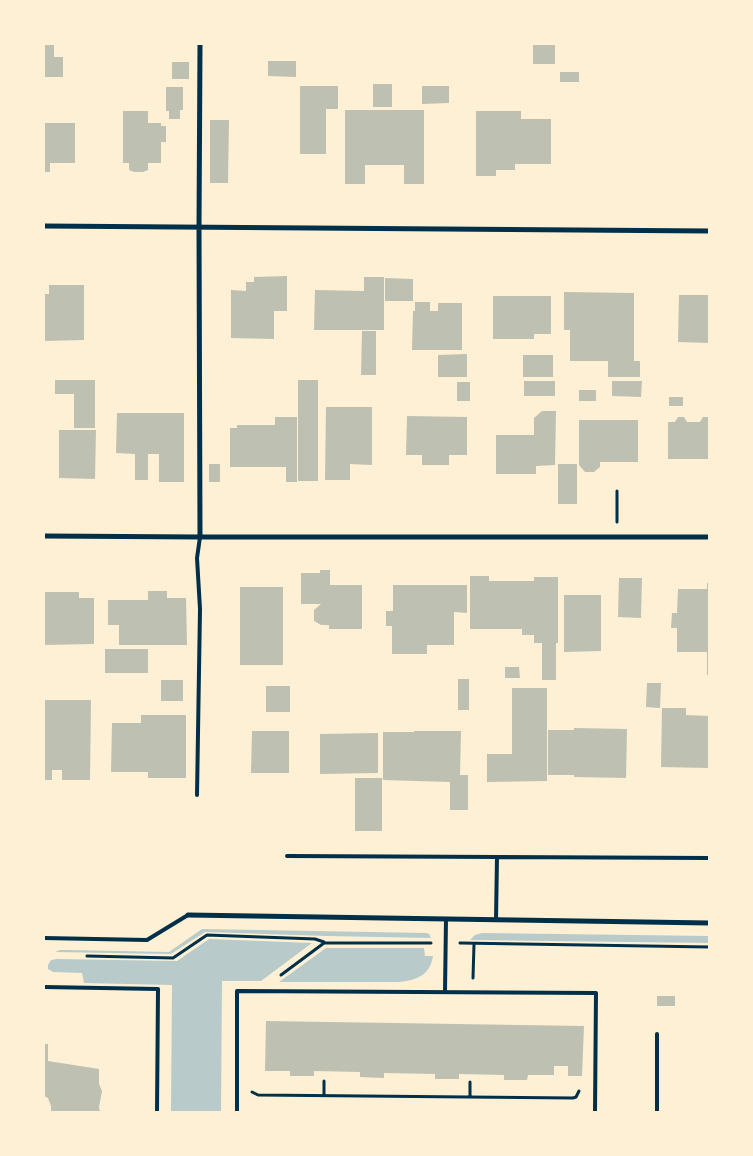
<!DOCTYPE html>
<html>
<head>
<meta charset="utf-8">
<style>
	body { margin:0 }
	#map { position:relative; width:753px; height:1156px; overflow:hidden; background:#fdf0d5; font-family:"Fira Sans",sans-serif }
	canvas { display:block }
	.frame { position:absolute; inset:0; border:45px solid #fdf0d5; pointer-events:none }
</style>
</head>
<body>
<div id="map">
<canvas width="753" height="1156"></canvas>
<div class="frame"></div>
</div>
<script>
const context = document.querySelector('canvas').getContext('2d');
context.lineJoin = 'round';
function fill(path, color) {
  context.fillStyle = color;
  context.fill(path, 'evenodd');
}
function stroke(path, color, width, dash) {
  context.strokeStyle = color;
  context.lineWidth = width;
  context.lineCap = dash ? 'butt' : 'round';
  context.setLineDash(dash || []);
  context.stroke(path);
}
const green = new Path2D(`
	M202,929L426,933L429,934L431,938L326,936L205,932L171,954L55,952L60,950H67L169,952Z
	M482,933L709,936V943L470,940L475,935Z
	M209,939L312,943L261,981H222L221,1112H171L172,985L84,983L82,973L53,972L48,969V965L51,960L57,959L177,961Z
	M326,948H424L425,956H433C430,976 416,980 399,982H279Z`);
const building = new Path2D(`
	M533,44H555V64H533Z
	M44,45H54V57H63V77H44Z
	M268,61H296V77L268,76Z
	M172,62H189V79H172Z
	M560,72H579V82H560Z
	M373,84H392V107H373Z
	M300,86H338V109H326V154H300Z
	M422,86H449V103L422,104Z
	M166,87H183V110H180V119H169V111H166Z
	M345,110H424V184H404V165H365V184H345Z
	M123,111H148V123H161V126H166V142H161V163H148V170L143,172H134L129,170V163H123Z
	M476,111H521V119H551V164H515V170H496V176H476Z
	M210,120H229L228,183H210Z
	M44,123H75V163H50V172H44Z
	M287,276V311H274V339L231,338V290L246,291V282H254V277Z
	M364,277H384V330H314L315,290L364,291Z
	M385,278L413,279V301H385Z
	M49,285H84V340L44,341V294H49Z
	M564,292L634,293V361H640V377H608V361H570V330H564Z
	M679,295H709V343L678,342Z
	M493,296H551V334H534V339H493Z
	M415,302H430V311H438V303H462V350H412L413,311H415Z
	M362,331H376V375H361Z
	M467,354V377H438V355Z
	M523,355H553V377H523Z
	M55,380H95V428H74V394H55Z
	M298,380H318V481H298Z
	M524,381H555V396H524Z
	M612,381H642L641,397L612,396Z
	M457,382H470V401H457Z
	M579,390H596V401H579Z
	M669,397H683V406H669Z
	M326,407H372V465L350,464V480H325Z
	M542,411H556L555,465L536,466V474H496V435H534V418Z
	M117,413H184V482H159V454H148V480H135V454L116,453Z
	M407,416L467,417V455H449V465H422V455H406Z
	M275,417H297V482H286V467H230V428H237V425H275Z
	M678,417H684L687,422H700L703,417H709V459H668V422H675Z
	M579,420H638V462H600V467L594,472H585L579,465Z
	M59,430H96L95,479L59,478Z
	M209,464H220V482H209Z
	M558,464H577V504H558Z
	M320,570H330V585H362V629H329V625H321L314,621V610L321,604H301V573H320Z
	M470,576H489V581H534V577H558V643H556V680H542V643H534V635H522V629H470Z
	M619,578H642L641,618L618,617Z
	M707,583H709V675H707V652H677V628H671L672,613H677L678,589H707Z
	M393,585H467V613L454,612V645H427V654H392V626H386V611H393Z
	M240,587H283V665H240Z
	M148,591H167V598H186L187,645H119V625H108V600H148Z
	M44,592H79V598H94V644L44,645Z
	M564,595H601V651L564,652Z
	M105,649H148V673H105Z
	M505,667H519L520,678H505Z
	M458,679H469V710H458Z
	M161,680H183V701H161Z
	M647,683H661L660,708L646,707Z
	M266,686H290V712H266Z
	M512,688H547V781L487,782V754H512Z
	M44,700H91L90,780H62V770H52V780H44Z
	M662,708H686V715L709,716V768L661,767Z
	M141,715H186V778H148V772H111L112,723H141Z
	M574,728L627,729L626,778L574,777V775H548V730H574Z
	M252,731H289V773H251Z
	M414,731H461L460,775H468V810H450V782L383,780V732H414Z
	M378,733V773L320,774V734Z
	M355,778H382V831H355Z
	M657,996H675V1006H657Z
	M266,1021L584,1026L582,1076H568V1066H554V1075H528L527,1080H504V1075L459,1074V1079H435V1074L384,1073V1078L360,1077V1072L314,1071V1076H290V1071H265Z
	M44,1044H48V1061L99,1069V1084L102,1091L99,1107L100,1112H51V1106L48,1098L44,1096Z`);
const path = new Path2D(`
	M617,522V491
	M460,943L709,947
	M87,956L173,958L207,935L315,939L324,942
	M281,975L324,943H431
	M473,978L474,944
	M252,1092L258,1095L573,1098L576,1097L579,1091
	M324,1095V1081
	M470,1097V1082`);
const service = new Path2D(`
	M197,795L200,609L197,558L200,537
	M287,856L709,858
	M496,920L497,857
	M44,938L147,940L188,915
	M44,987L158,989L157,1112
	M445,992L446,919
	M237,1112V991L596,993L595,1112
	M657,1112V1034`);
const minor = new Path2D(`
	M44,226L709,231
	M44,536L200,537H709
	M200,537L199,228L200,44
	M188,915L709,923`);
fill(green, '#b9caca');
fill(building, '#bec0b2');
stroke(path, '#003049', 3);
stroke(service, '#003049', 4);
stroke(minor, '#003049', 5);
</script>
</body>
</html>
